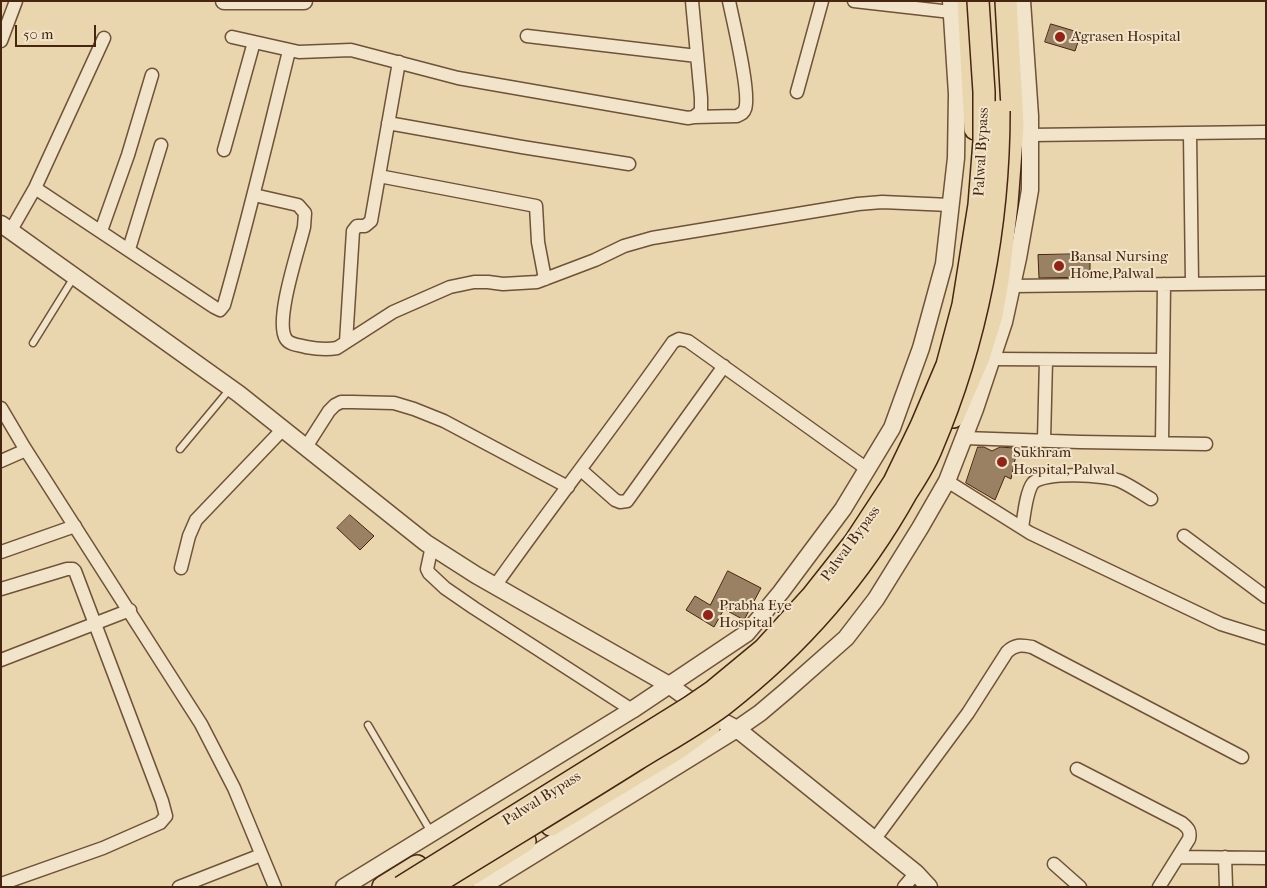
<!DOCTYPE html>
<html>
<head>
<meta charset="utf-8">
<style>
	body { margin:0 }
	#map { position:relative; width:1267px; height:888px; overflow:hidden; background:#e9d5ae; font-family:"IM FELL French Canon",serif }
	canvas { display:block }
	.frame { position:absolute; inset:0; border:2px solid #462611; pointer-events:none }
	.scale { position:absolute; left:15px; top:25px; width:81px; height:22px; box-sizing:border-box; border:2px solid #462611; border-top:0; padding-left:6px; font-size:15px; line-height:18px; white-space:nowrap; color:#462611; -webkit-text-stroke:4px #f1e4ca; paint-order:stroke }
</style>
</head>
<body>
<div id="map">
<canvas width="1267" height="888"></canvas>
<div class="frame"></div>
<div class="scale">50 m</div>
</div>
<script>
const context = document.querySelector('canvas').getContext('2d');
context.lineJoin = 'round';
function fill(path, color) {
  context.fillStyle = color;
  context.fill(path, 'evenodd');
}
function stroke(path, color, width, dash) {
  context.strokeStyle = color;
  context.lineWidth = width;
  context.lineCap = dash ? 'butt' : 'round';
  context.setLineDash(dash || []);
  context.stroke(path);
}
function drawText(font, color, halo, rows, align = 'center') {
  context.font = font + ' "IM FELL French Canon",serif';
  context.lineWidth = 4;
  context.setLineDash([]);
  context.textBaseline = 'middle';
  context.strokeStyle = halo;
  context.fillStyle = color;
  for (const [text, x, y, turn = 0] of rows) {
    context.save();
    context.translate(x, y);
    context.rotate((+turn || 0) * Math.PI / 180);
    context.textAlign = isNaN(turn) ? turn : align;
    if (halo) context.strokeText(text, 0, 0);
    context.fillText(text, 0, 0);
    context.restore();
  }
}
const building = new Path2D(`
	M1051,24L1081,33L1075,51L1045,42Z
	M1090,254V277L1039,278L1038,255Z
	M978,447H984L992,451L1000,447L1014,448L1017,450L1011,479L1005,476L995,500L966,483Z
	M350,515L374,536L360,550L337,528Z
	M728,571L761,588L744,620L724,609L714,627L686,610L695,596L710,605Z`);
const service = new Path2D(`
	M33,343L74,277
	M180,449L230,389
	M368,725L431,832`);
const minor = new Path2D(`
	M854,1L951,12
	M527,36L697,56
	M232,37L299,52L351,50L458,78L688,118L694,117L701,111V98L692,1
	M1,41L16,1
	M797,92L822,1
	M694,117L737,116C741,114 744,113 745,109C751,94 733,21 729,1
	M388,123L522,147L629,164
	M1190,134L1192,283
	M1030,135L1266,132
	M224,150L254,42
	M379,176L536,206L538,242L545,279
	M35,188L214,307L220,310L224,305C248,221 268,136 289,51
	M254,195L298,205L305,213L304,227C299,249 274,321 286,339C290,345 299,345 306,347C317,349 326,350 337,348L393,312L450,287L474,282H488L503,284L537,282L595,260L624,246L652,238L858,204L882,202L950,205
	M11,230L35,188L104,38
	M101,231L128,155L152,75
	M129,249L161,145
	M1012,286L1266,283
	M346,342L353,231L357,226H365L371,221L399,62
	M992,359L1163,360
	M1,408L24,447L201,724L234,788L275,887
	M964,438L1080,442L1206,444
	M1044,440L1046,360
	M1162,443L1164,284
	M306,447L329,411L335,405L341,402H352L394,403L414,409L444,421L568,487
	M1,461L26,450
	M581,470L615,500L620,502L627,501L724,366
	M947,481L1030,533L1221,624L1266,638
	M1022,528C1024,516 1026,492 1033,483C1044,471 1106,475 1120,481C1131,486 1141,493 1151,499
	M1184,536L1266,597
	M432,546L427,569L429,573L445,588L474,608L632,710
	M1,552L75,526
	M181,568L189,536L196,520L283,429
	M495,586C553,504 615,425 673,342L679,339L688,341L867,469
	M1,589L67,569H73L75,571L162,801L166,816L160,823L103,848L1,884
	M1,660L130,610
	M1077,769L1182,823C1188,828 1191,831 1189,839L1159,887
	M874,840L968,713L1007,652C1015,644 1022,645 1032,647L1242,757
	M1179,857L1266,858
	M1225,857L1226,887
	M1054,864L1080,887
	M179,887L261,855
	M904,887L916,873`);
const tertiary = new Path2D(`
	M224,1H304
	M1,224L239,394L426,543L476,575L669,685L709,714L737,729L916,873L929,887
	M344,887L632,710L747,633L781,592L843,509L892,428L921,348L944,264L956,158L957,94L951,1
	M481,887L737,729L760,713L786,691L846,638L876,599L920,528L947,481L975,409L1004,322L1018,258L1030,190V116L1022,1`);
const trunk = new Path2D(`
	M968,1L975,129
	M953,417L979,357L992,315L999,274L1007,204L1013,125L1006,1
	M551,825L677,749L710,725
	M383,887L417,866
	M451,887L525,841`);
const trunkBridge = new Path2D(`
	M401,887L690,707L712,692L764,649L813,595L854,543L894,482L921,426L947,365L963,305L979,205L984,141V92L978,1
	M430,887C499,844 568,803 636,760C665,742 696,725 723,705C798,647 861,575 907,492C916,478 926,463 932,447C977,342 999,226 999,111`);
const markers = [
	[1060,37,6,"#8f2418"],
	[1059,266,6,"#8f2418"],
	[1002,462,6,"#8f2418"],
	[708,615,6,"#8f2418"]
];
const poiNames = [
	["Agrasen Hospital",1071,37],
	["Bansal Nursing",1070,257],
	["Home,Palwal",1070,274],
	["Sukhram",1013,453],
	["Hospital, Palwal",1013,470],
	["Prabha Eye",719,606],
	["Hospital",719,623]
];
const streetNames = [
	["Palwal Bypass",982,152,-87],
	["Palwal Bypass",851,544,-54],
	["Palwal Bypass",542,799,-32]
];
fill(building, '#9b8163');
stroke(building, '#462611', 1);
stroke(service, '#6f5238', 9);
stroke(minor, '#6f5238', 15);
stroke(tertiary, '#6f5238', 19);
stroke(trunk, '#462611', 24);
stroke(service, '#f1e4ca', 6);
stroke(minor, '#f1e4ca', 12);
stroke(tertiary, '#f1e4ca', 16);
stroke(trunk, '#e9d5ae', 21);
stroke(trunkBridge, '#462611', 24, []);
stroke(trunkBridge, '#e9d5ae', 21);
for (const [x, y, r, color] of markers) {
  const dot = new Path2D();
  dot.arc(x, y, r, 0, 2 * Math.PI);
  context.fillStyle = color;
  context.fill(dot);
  stroke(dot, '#f1e4ca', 2);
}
drawText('15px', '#462611', '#f1e4ca', poiNames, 'left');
drawText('15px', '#462611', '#f1e4ca', streetNames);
</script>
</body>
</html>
